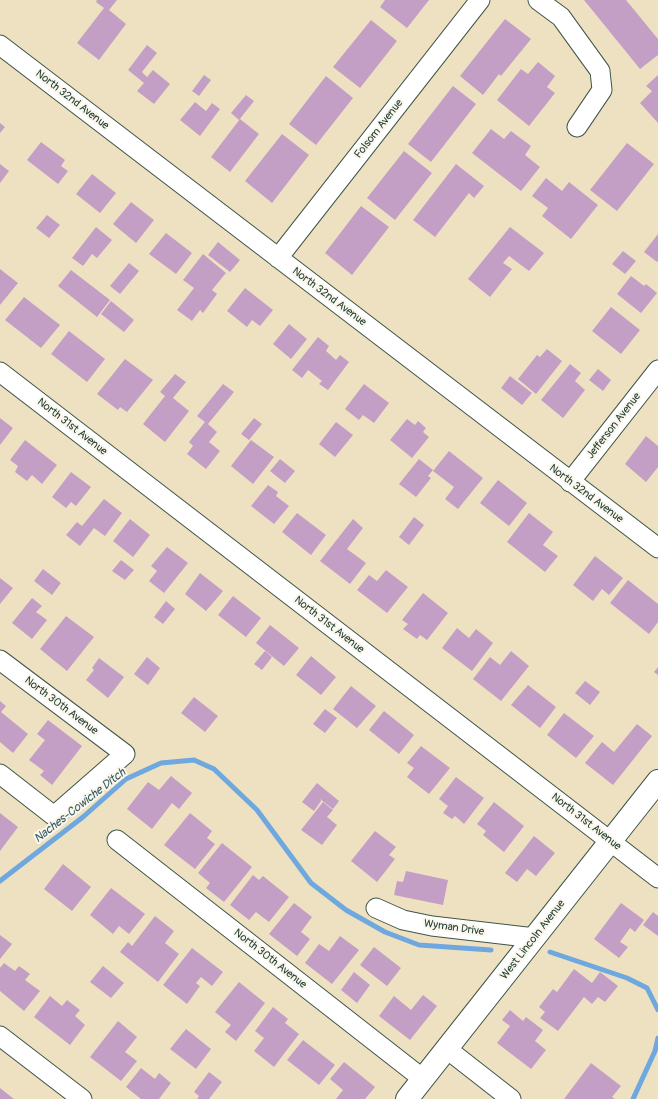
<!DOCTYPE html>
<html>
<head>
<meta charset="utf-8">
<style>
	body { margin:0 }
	canvas { display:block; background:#eee1c1 }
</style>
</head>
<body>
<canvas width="658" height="1099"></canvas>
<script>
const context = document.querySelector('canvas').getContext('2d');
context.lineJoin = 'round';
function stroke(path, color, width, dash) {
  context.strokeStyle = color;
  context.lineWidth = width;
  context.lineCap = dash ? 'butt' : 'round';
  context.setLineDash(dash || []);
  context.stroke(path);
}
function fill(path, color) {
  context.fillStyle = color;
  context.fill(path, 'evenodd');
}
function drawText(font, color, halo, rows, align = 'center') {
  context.font = font + ' Pangolin,sans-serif';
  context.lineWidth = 4;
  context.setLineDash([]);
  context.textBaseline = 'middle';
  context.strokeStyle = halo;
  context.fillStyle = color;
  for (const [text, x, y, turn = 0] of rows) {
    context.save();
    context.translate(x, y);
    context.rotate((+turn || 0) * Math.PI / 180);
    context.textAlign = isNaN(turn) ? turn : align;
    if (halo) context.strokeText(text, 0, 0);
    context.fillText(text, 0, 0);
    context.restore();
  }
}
const stream = new Path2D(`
	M0,881L83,817L126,779L161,763L194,760L214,769L257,810L311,883L346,910L385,932L419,945L491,950
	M550,952L627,978L647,988L658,1010
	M633,1099L655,1051L658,1038`);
const building = new Path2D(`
	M97,0H117L109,10L126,24L99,60L77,43L104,8L96,2Z
	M385,0H429L407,28L380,7Z
	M584,0H626L658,39V55L640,69Z
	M505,19L531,39L501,76L499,74L483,95L460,76Z
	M371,20L397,41L360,88L333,67Z
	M147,45L157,53L142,72L147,77L153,70L170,84L154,104L137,91L144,83L128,70Z
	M538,62L555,76L547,87L555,93L529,126L497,100L521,69L528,74Z
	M204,75L211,80L199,96L192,91Z
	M658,75V123L640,103L652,91L646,86Z
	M326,76L353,98L316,145L289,124Z
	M453,86L476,104L431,162L408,144Z
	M246,95L254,101L239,120L231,113Z
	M195,102L206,111L212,103L220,109L200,136L180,120Z
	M240,119L259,134L230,172L211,157Z
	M0,123L5,127L0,133Z
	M491,129L504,139L511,131L531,146L525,155L540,167L521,191L472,153Z
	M282,134L309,155L272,203L245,181Z
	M41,142L65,160L61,166L68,171L58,184L27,160Z
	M627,143L654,164L617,211L590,190Z
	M404,151L432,173L395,220L367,198Z
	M0,164L9,171L0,183Z
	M456,164L484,186L474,198L469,193L435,237L413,220Z
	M92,174L116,193L100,213L76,194Z
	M546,178L562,191L569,182L598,205L571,239L542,216L548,208L532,196Z
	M131,202L154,220L136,243L113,224Z
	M361,206L389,227L352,275L325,253Z
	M47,215L60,225L49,238L36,228Z
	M96,227L112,240L97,258L92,254L83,266L72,258Z
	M510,227L544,253L529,271L509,256L503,263L512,269L490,297L468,279Z
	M166,233L192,253L176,274L149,254Z
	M658,234V261L657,262L644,252Z
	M218,242L240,260L230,272L208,255Z
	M623,251L636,261L625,274L612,264Z
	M203,254L226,273L212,290L217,294L203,313L200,310L192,321L177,310L194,288L183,280Z
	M129,263L139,271L120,294L110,286Z
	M0,269L18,283L0,305Z
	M71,270L110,300L97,317L58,286Z
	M631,276L644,286L646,284L657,293L641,313L617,294Z
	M245,288L273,310L260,326L252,320L247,327L227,311Z
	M24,297L60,325L41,348L5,320Z
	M111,301L134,320L124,332L101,314Z
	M611,307L640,330L621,354L592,331Z
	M289,324L307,339L291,359L273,344Z
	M69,331L105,359L87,382L51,354Z
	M318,337L329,346L326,351L336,360L340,355L349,362L328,390L319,384L322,381L308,370L302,378L292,370Z
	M547,349L562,361L536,394L518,379L537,355L540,357Z
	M125,359L153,380L127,412L120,407L118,410L97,394Z
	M570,364L581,373L575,381L585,390L563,418L541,400Z
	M598,369L611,380L603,391L589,380Z
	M175,374L186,382L173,398L189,411L165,442L143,424L165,396L160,392Z
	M510,376L532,393L522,405L501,388Z
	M223,384L234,392L208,424L217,432L209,442L220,451L206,469L187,454L193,446L189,442L205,422L197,416Z
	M364,384L389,403L374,423L363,415L359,420L345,409Z
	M0,418L13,428L0,445Z
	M254,418L262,424L249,440L241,434Z
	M407,419L415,425L418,421L426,428L423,432L429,437L412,458L390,440Z
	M336,422L353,435L335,457L319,444Z
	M646,436L658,446V467L646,482L625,464Z
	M25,440L57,465L42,484L32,475L27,481L15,472L18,466L10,460Z
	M251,440L274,457L253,484L231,466Z
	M449,451L483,478L458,509L445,499L454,487L433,471Z
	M280,459L295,471L285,483L270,471Z
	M419,459L433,470L428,476L431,478L416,497L399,484Z
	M71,472L91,487L76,506L71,502L66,508L52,497Z
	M498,480L527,503L509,526L480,503Z
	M268,485L278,492L276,496L289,506L274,524L251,506Z
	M104,499L122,513L105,536L94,528L80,546L66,535L77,522L82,526Z
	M297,513L326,535L311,555L282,532Z
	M529,513L553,532L543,545L558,556L545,572L507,542Z
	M414,517L424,525L409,545L399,537Z
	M130,519L150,535L133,557L113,541Z
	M353,519L363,528L347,549L366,563L350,584L320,561Z
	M167,547L188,563L164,593L149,581L157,571L151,566Z
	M595,556L623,578L609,595L602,589L593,601L573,585Z
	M121,560L134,570L125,580L112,571Z
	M43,569L61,583L52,595L34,581Z
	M386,570L408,587L387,613L357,590L369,575L377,581Z
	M200,573L223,591L206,611L185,594Z
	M0,578L13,588L0,604Z
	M628,580L658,604V622L649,634L610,603Z
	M423,593L448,613L427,640L420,635L417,639L403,629L408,624L402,620Z
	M233,596L261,618L246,637L218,615Z
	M32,598L42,606L36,612L47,620L32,639L12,623Z
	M166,601L175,609L163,624L154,617Z
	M66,616L94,637L67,671L40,649Z
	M270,625L299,648L284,666L256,643Z
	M457,628L469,638L476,629L493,643L472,671L442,648Z
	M265,651L272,657L262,670L254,664Z
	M511,651L529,666L501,701L473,679L490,657L500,665Z
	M311,656L336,677L321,695L296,675Z
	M147,657L160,668L148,685L134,674Z
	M99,658L124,677L108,698L86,680L94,670L92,668Z
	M658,667V675L654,672Z
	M585,681L600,692L590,705L575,693Z
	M528,685L556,707L540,728L511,705Z
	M351,686L376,706L357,728L333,709Z
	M194,697L218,716L205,732L181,713Z
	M0,701L6,706L1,712L28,734L13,753L0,742Z
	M325,709L337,718L325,733L313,724Z
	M384,711L414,735L399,754L369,730Z
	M564,713L594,736L576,758L547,735Z
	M48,720L82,746L52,785L40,775L44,771L29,760L45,740L37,734Z
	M637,724L652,736L613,785L585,763L602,742L614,752Z
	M421,746L450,768L429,794L407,777L414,768L407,763Z
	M171,776L192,793L179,809L172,803L152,829L127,809L148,782L159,790Z
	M456,777L484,798L464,824L455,816L452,819L443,813L448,806L439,799Z
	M317,783L339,801L333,809L320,799L321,801L314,811L302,802Z
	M323,802L333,810L327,817L337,825L322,845L301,830Z
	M494,802L524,826L504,852L483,835L486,831L477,824Z
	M0,813L18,827L0,851Z
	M190,813L212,831L207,838L215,844L195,869L164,845Z
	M375,831L396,847L389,855L395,859L377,882L351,861Z
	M534,836L555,853L536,876L527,869L517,882L505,873Z
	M222,843L252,867L224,902L206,888L210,883L198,873Z
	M63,864L91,887L72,911L44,889Z
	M406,871L448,880L443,905L394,895L397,881L403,882Z
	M253,875L259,880L263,876L289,897L269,922L256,912L249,920L230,905Z
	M111,888L145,914L129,934L119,926L113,934L90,915Z
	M294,903L312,917L301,932L310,939L297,956L269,934Z
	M621,903L644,920L635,932L630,928L620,942L628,947L619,958L594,939Z
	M653,912L658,916V936L643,925Z
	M155,916L174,931L165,943L179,954L158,982L120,952L128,942L132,946Z
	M0,935L12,944L0,959Z
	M340,936L359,950L332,984L305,963L319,944L329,951Z
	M374,947L401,968L387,986L360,965Z
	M192,948L223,972L212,986L201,977L196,983L200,986L187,1004L163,985Z
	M4,963L15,971L19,966L30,974L25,980L40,991L24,1011L0,991V968Z
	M103,966L124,983L111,998L90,982Z
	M574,969L592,983L600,972L618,986L605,1002L598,997L592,1004L584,997L558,1031L540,1018L545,1012L539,1007L553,989L557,992Z
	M354,972L370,985L357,1003L341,990Z
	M239,982L265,1003L236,1041L225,1032L231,1025L215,1012Z
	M423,995L437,1006L410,1040L379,1016L394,996L411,1010Z
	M50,996L62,1006L67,1000L80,1010L75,1016L85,1025L70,1045L34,1017Z
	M273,1007L288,1019L285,1023L299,1034L274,1067L254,1051L264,1038L255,1031Z
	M510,1010L523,1021L526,1017L543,1030L535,1041L546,1050L531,1069L497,1043L510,1026L502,1020Z
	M118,1021L137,1037L125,1052L137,1061L121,1081L90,1057Z
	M186,1029L211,1049L196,1069L170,1049Z
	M303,1040L335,1065L319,1085L287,1060Z
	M344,1062L375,1087L365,1099H336L343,1090L330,1079Z
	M591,1063L621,1086L612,1097L615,1099H564Z
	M141,1068L155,1079L159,1073L171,1083L159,1099H141L126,1087Z
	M209,1072L222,1082L209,1099H197L199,1096L194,1092Z
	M0,1088L14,1099H0Z`);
const minor = new Path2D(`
	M538,0L561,17L600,71L602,90L577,127
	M0,45L658,548
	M278,258L480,0
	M0,372L658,878
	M570,482L658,370
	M0,660L125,754L54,816L0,774
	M117,840L423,1079
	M376,908L403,920L432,926L535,938
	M0,1036L82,1099
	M447,1049L511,1099`);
const tertiary = new Path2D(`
	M407,1099L658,781`);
const streetNames = [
	["North 32nd Avenue",72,100,38],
	["Folsom Avenue",379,129,-52],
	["North 32nd Avenue",329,297,37],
	["Jefferson Avenue",614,426,-52],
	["North 31st Avenue",72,427,38],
	["North 32nd Avenue",586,494,37],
	["North 31st Avenue",329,625,38],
	["North 30th Avenue",61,706,37],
	["North 31st Avenue",586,822,38],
	["Wyman Drive",454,928,8],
	["West Lincoln Avenue",533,940,-52],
	["North 30th Avenue",270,959,38]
];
const waterNames = [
	["Naches-Cowiche Ditch",80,806,-38]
];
stroke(stream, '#6ea8de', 5);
fill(building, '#c49fc5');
stroke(minor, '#3e5649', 21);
stroke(tertiary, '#3e5649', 24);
stroke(minor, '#fff', 19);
stroke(tertiary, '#fff', 22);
drawText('11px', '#1f3d34', '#fbf7ec', streetNames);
drawText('italic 12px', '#375d67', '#fbf7ec', waterNames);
</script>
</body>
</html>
